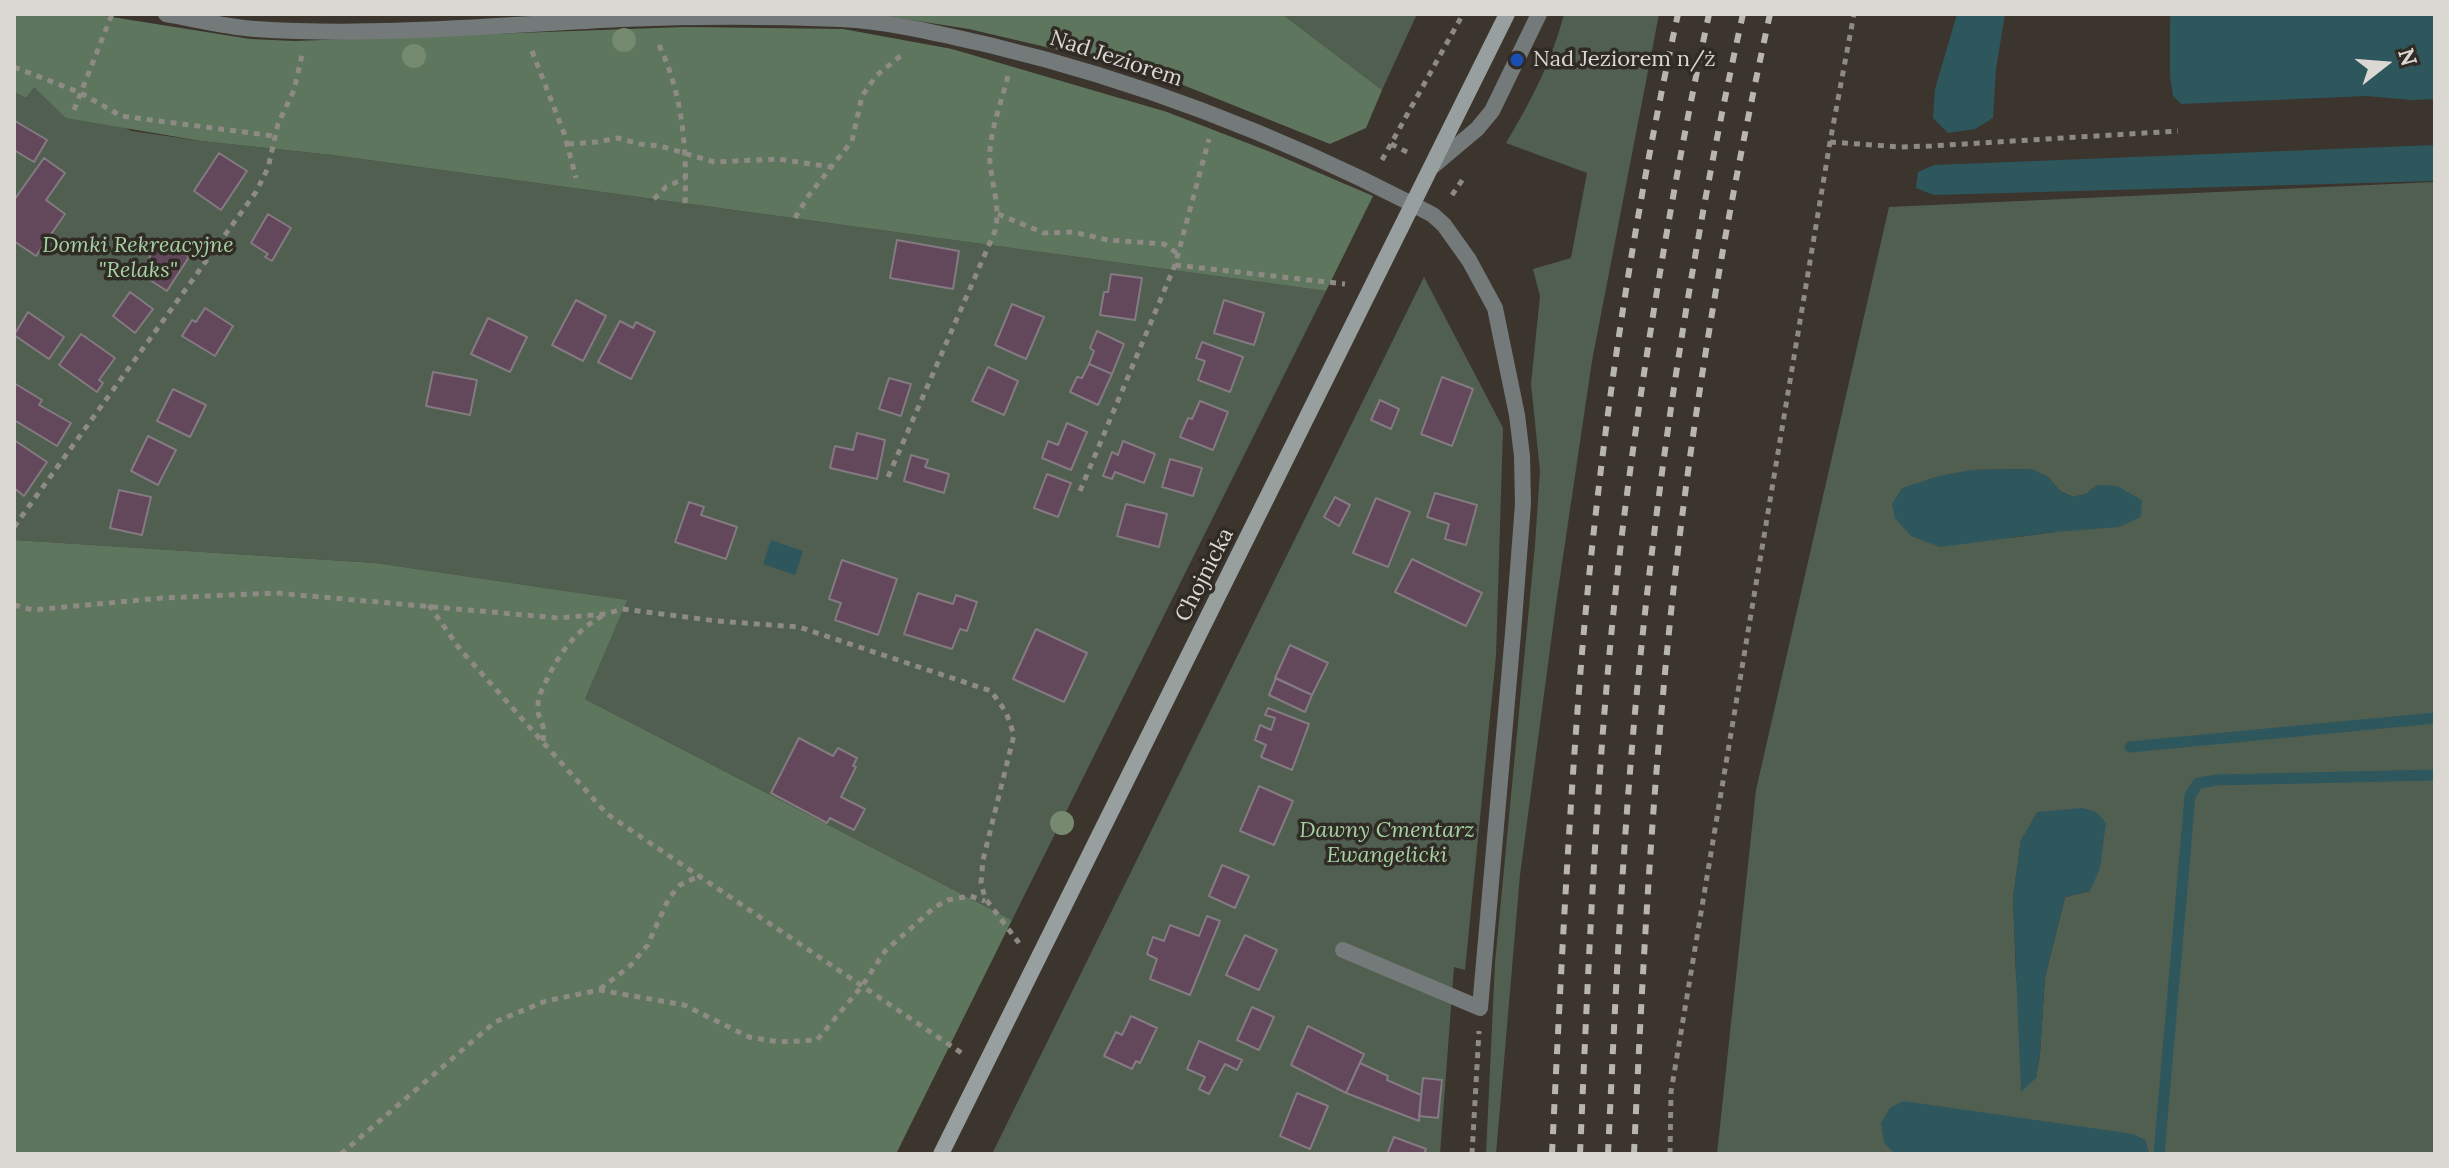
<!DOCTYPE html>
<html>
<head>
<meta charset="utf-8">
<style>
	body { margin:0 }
	#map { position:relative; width:2449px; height:1168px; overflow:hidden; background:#3b352d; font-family:Lora,serif }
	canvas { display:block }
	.frame { position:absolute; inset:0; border:16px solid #dbd8d3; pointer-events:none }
	.north { position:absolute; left:2345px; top:24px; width:80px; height:80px; -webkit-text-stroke:6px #302b24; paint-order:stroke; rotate:73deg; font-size:22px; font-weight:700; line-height:32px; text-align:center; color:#dbd8d3 }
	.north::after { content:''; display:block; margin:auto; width:28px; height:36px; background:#dbd8d3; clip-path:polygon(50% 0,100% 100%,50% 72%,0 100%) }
</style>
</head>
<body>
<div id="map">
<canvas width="2449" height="1168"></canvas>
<div class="frame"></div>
<div class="north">N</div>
</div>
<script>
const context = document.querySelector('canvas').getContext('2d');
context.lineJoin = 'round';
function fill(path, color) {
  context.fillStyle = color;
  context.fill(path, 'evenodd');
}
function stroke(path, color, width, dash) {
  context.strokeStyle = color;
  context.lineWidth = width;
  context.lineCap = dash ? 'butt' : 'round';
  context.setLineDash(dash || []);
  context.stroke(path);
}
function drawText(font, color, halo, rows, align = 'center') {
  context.font = font + ' Lora,serif';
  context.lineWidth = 7;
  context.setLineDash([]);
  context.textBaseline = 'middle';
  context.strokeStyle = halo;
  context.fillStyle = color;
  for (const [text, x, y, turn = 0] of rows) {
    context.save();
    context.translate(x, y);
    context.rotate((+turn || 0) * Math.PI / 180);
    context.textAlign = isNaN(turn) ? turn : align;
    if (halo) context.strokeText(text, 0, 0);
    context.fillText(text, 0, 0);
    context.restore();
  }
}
const green = new Path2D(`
	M1282,14H1417L1382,90Z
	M1564,14H1659L1592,361L1556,604L1520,875L1496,1154H1486L1495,963L1535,545L1540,471L1531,384L1540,296L1533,269L1571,258L1587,173L1506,143C1531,101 1552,61 1564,14Z
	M34,86L132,131L201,141L332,155L1326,291L1012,920L585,699L626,600L376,563L14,540V92L26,98Z
	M2435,182V1154H2149L2145,1140L1895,1154H1898H1717L1756,790L1889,207ZM2031,469L2048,477L2060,491L2073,497L2086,494L2097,485L2055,532L2010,538L1971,470ZM2021,840L2090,891L2065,897L2045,977L2040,1054L2036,1078L2016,975L2013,898Z
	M1424,277L1503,428L1496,656L1465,970L1454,967L1440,1154H992Z`);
const forest = new Path2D(`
	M14,14H93L250,39L294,41L685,27L843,29L952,49L1167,112L1268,151L1373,196L1326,291L332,155L201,141L66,118L34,87L26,98L14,92Z
	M873,14H1282L1382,90L1366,128L1330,144L1148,71L969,29Z
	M14,540L376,563L627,600L585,699L1012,920L896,1154H14Z`);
const water = new Path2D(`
	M1957,14H2005L1996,69L1993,118L1975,129L1948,133L1933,118L1935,89Z
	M2174,14H2435V99L2412,100L2366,96L2181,104L2173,96L2170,77V17Z
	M2435,145V181L1934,195L1916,188L1918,172L1934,165Z
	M2031,469L2048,477L2060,491L2073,497L2086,494L2097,485L2117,486L2142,500L2141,517L2119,527L2055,532L1940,547L1911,536L1895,518L1892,504L1902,488L1939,476L1971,470Z
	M771,540L803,551L795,575L763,564Z
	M2082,808L2096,812L2106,823L2100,868L2090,891L2065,897L2045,977L2040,1054L2036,1078L2021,1092L2013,898L2021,840L2037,812Z
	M1903,1101L2133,1134L2145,1140L2149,1154H1895L1884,1143L1881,1123L1890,1108Z`);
const stream = new Path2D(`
	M2130,747L2435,718
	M2159,1154L2190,796L2198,783L2217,780L2435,775`);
const building = new Path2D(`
	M15,121L47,140L34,162L14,150Z
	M219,153L247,171L221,210L194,191Z
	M44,158L65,173L46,200L65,214L36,256L14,241V200Z
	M268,214L291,228L272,261L265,257L268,254L251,243Z
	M162,239L189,257L167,291L139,273Z
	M897,240L959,251L953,289L890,278Z
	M1111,274L1142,278L1135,320L1100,315L1104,292H1108Z
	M130,292L153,309L135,333L113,316Z
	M576,300L606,316L583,361L552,345Z
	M1224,300L1264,313L1254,345L1214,333Z
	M1012,304L1044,317L1026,359L995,345Z
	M205,308L233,326L215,356L182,336L192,320L196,322Z
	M28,312L64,337L49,359L14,335Z
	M488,318L527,337L510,372L471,354Z
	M620,321L633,328L636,322L655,332L631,379L598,362Z
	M1097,331L1124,344L1112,374L1089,364L1094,351L1090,348Z
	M81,334L115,358L99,380L103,383L97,392L59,365Z
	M1202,342L1243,357L1230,392L1198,380L1205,361L1196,358Z
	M1089,364L1112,374L1098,405L1070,392L1077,377L1082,378Z
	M988,367L1018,381L1004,415L972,401Z
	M433,372L477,380L470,415L426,406Z
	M1442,377L1473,389L1452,446L1421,434Z
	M889,378L911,384L901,416L879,409Z
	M14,383L42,400L39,405L71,423L57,446L14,420Z
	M173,389L206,405L190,437L157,421Z
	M1380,400L1399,409L1391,429L1371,420Z
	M1200,401L1228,412L1213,450L1180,437L1188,418L1192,419Z
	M1067,423L1087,432L1071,470L1042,458L1048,441L1058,445Z
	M857,433L885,440L877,479L830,468L835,446L853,450Z
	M148,436L176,450L158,485L131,471Z
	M14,440L47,462L24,496L14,488Z
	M1123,441L1155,454L1144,483L1115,472L1112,479L1103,476L1112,452L1118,455Z
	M911,455L928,460L925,467L949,474L944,493L904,481Z
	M1170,459L1202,468L1193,496L1162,487Z
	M1047,474L1071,483L1058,517L1034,508Z
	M119,490L151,497L142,535L110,528Z
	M1435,493L1477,505L1466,545L1445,539L1449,524L1427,517Z
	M1335,497L1350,505L1339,526L1324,517Z
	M1376,498L1410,512L1388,567L1353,553Z
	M689,502L704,507L701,515L737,527L726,559L675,542Z
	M1126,504L1167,514L1159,547L1117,536Z
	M1412,559L1482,593L1466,626L1395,592Z
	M842,560L897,579L878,635L835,620L841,603L829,599Z
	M918,593L953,604L956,595L977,602L967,631L960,629L952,649L904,634Z
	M1036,629L1087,653L1064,702L1013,679Z
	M1290,645L1328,663L1312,695L1275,678Z
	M1276,678L1312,695L1305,712L1269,695Z
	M1268,708L1309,724L1292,770L1261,757L1266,745L1255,740L1260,725L1271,730L1275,718L1265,715Z
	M799,738L833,756L838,748L857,758L853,766L856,767L841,797L865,809L854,830L830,818L827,823L771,793Z
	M1259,786L1293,801L1274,845L1240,831Z
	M1222,865L1249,876L1235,908L1209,896Z
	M1207,916L1220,921L1190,995L1150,979L1157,959L1147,954L1153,937L1164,941L1170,925L1199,936Z
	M1245,935L1277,950L1259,990L1226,975Z
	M1252,1007L1274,1017L1259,1050L1237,1040Z
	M1131,1016L1157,1028L1140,1063L1136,1061L1132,1069L1104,1056L1116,1032L1122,1035Z
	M1308,1026L1364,1054L1346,1093L1291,1065Z
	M1199,1041L1242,1060L1237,1070L1225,1064L1209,1094L1199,1089L1205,1077L1187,1069Z
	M1360,1063L1388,1076L1387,1080L1421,1095L1419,1121L1346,1093Z
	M1423,1078L1442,1080L1438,1118L1419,1116Z
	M1297,1093L1328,1106L1310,1149L1280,1136Z
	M1394,1137L1426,1149L1424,1154H1387Z`);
const path = new Path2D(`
	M659,45C683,95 687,149 685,204
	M532,51L564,133L576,178
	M14,67L81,93L121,116L274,136
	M74,110L112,14
	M1830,142L1901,147L1931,146L2178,131
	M568,144L597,142L617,138L640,144L660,146L714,162L778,159L831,167
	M1391,144L1411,154
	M1382,160L1463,14
	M1452,195L1463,179
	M654,199L666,187L685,178
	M998,214L1044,233L1073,232L1108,240L1164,244L1178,254
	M795,218L809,195L852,141L862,96L876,76L904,53
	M1175,265L1345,284
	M888,477L995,231C1002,203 988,178 990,150C992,125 1002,100 1008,76
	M1080,491L1175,265L1209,139
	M14,527L256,192L268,168L278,124L294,90L302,55
	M14,605L33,610L162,598L276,593L559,618L606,614L622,609L717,621L799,627L991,691L1006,712L1014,735L983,860L981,883L985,898L1019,943
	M429,605L459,648L607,814L963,1054
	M543,741C547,722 536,720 538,705C538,695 545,684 549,675C563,648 578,629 604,615
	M600,989L630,966L647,946L669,898L680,885L699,876
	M341,1154L495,1022L546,1001L599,990L684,1005L749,1037L779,1042L817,1040L862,986L885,951L935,907L948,900L970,896L985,901
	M1472,1154L1479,1031
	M1670,1154L1671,1092L1830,142L1854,14`);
const lane = new Path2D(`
	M1433,166L1477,129L1492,111L1539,14
	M1343,950L1480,1008L1513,633L1523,504L1522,456L1517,415L1495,308L1469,260L1444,225L1433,215L1414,205`);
const street = new Path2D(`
	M166,14C195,19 225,27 255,29C377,37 499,25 621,19C694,16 768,16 841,19C889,21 945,35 993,46C1139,81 1280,136 1414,205`);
const secondary = new Path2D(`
	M941,1154L1507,14`);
const rail = new Path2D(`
	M1552,1154C1560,991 1568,828 1581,665C1599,447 1631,228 1678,14
	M1580,1154C1590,929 1599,702 1629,479C1650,323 1676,168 1709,14
	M1608,1154C1616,983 1624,811 1642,641C1664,430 1697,221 1743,14
	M1634,1154C1641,1001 1649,848 1663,695C1683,466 1721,238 1770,14`);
const trees = [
	[624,40],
	[414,56],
	[1062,823]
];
const markers = [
	[1517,60,8,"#1a4fb4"]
];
const streetNames = [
	["Nad Jeziorem",1116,59,18],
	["Chojnicka",1205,575,-63]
];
const poiNames = [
	["Nad Jeziorem n/ż",1533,60]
];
const parkNames = [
	["Domki Rekreacyjne",138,246],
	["\"Relaks\"",138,271],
	["Dawny Cmentarz",1387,831],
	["Ewangelicki",1387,856]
];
fill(green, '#515f51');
fill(forest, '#5f765e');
fill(water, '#2e565d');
stroke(stream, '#2e565d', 11);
fill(building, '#63485b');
stroke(building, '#847a81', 2);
stroke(path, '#8e8a84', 5, [6, 6]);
stroke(lane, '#747a79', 16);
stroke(street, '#747a79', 16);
stroke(secondary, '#97a09e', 16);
stroke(rail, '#b9b5af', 6, [10, 10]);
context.fillStyle = '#758a6e';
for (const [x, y] of trees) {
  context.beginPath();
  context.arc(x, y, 12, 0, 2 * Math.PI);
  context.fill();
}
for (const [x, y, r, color] of markers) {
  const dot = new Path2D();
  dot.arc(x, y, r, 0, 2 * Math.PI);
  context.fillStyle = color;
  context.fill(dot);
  stroke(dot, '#302b24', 3);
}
drawText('22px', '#dbd8d3', '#302b24', streetNames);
drawText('22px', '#dbd8d3', '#302b24', poiNames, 'left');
drawText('italic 22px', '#a5d0a4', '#302b24', parkNames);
</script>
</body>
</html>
